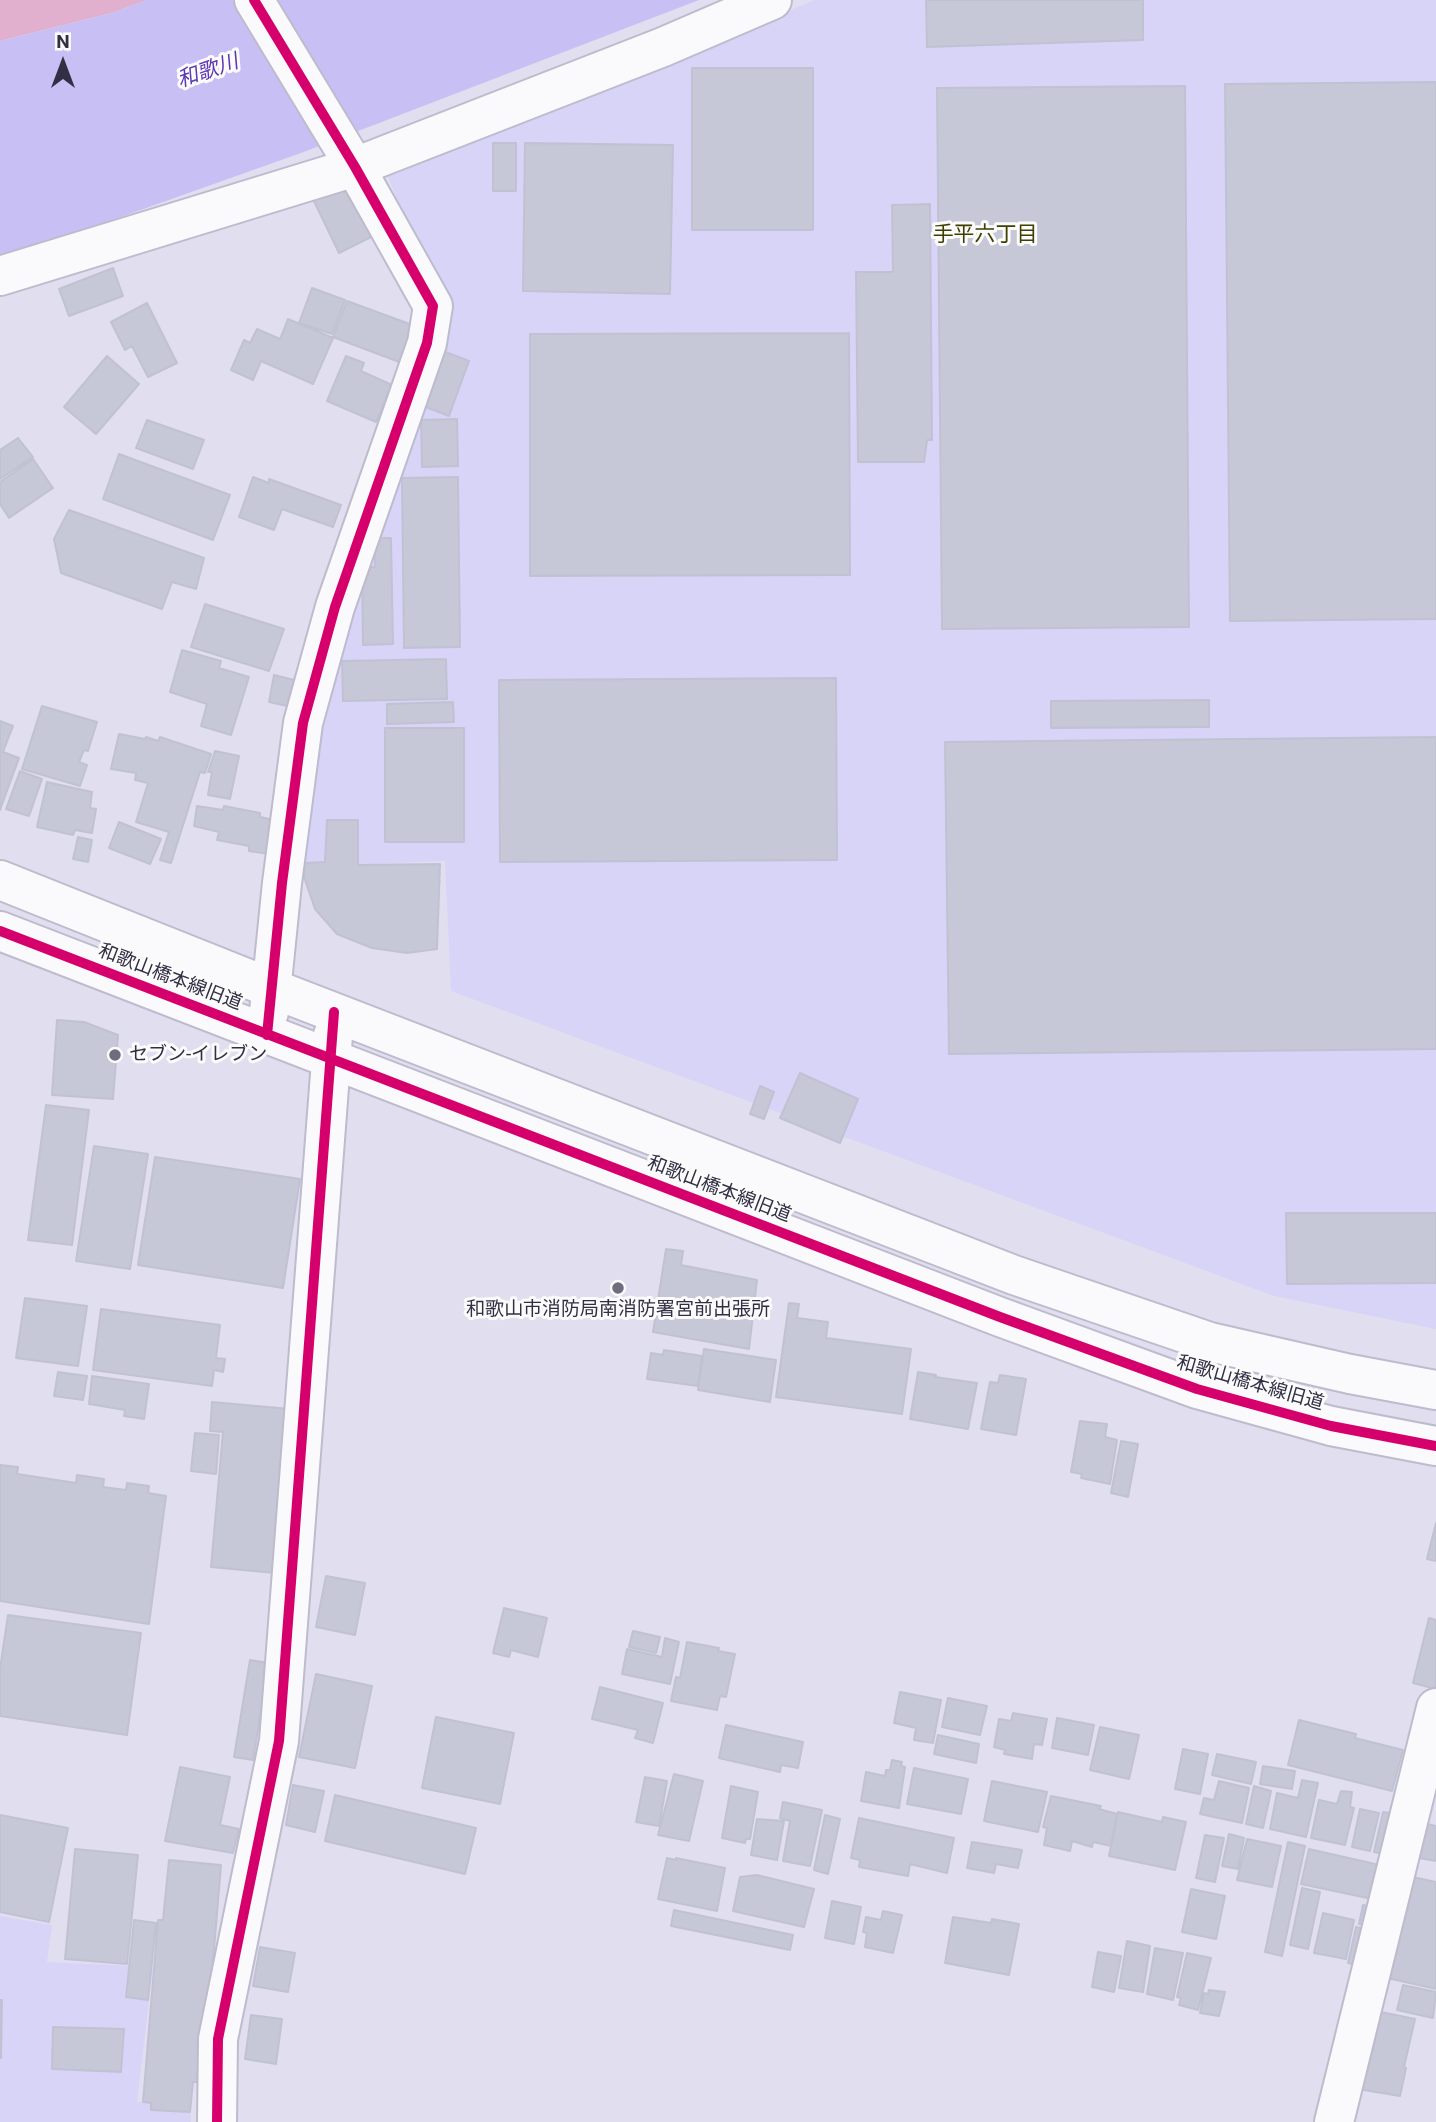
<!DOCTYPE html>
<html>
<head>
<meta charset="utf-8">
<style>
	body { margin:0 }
	#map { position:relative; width:1436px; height:2122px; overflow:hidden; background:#e0deef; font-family:Roboto,sans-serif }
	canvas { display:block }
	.north { position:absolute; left:28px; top:28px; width:70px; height:70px; -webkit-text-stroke:5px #fbfbfb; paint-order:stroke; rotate:0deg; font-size:19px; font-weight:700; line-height:28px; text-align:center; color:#322f45 }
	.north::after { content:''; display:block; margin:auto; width:24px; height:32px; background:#322f45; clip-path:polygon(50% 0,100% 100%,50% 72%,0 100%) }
</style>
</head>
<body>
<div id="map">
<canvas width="1436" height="2122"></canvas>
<div class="north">N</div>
</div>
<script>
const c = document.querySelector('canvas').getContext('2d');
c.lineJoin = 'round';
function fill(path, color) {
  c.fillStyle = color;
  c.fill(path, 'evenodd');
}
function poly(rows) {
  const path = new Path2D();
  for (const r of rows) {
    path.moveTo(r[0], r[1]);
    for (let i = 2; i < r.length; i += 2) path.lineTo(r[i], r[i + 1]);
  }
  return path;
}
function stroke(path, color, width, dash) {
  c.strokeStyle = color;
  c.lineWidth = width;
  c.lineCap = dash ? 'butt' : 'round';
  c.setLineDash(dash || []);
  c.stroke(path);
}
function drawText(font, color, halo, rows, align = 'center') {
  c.font = font + ' Roboto,"Noto Sans JP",sans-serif';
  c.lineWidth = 6;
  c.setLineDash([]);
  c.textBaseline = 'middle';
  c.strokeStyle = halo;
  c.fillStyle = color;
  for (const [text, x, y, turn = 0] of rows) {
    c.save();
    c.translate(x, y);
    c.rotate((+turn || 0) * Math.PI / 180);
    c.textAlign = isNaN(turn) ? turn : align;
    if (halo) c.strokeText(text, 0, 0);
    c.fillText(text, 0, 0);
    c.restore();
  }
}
fill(poly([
	[815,0,1436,0,1436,1329,1274,1296,451,991,445,861,302,867,308,764,355,598,451,326,385,170,480,138],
	[0,1916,52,1925,47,1962,153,1967,137,2102,190,2105,191,2122,0,2122]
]), '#d8d4f7');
fill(poly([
	[0,0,147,0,112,13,0,41]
]), '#e1b0ce');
fill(poly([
	[147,0,699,0,301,153,0,260,0,41,112,13]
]), '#c8c0f4');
const building = poly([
	[926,0,1143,0,1143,40,927,47,926,0],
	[692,68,813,68,813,230,692,230,692,68],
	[1436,82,1436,619,1230,621,1225,84,1436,82],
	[1185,86,1189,627,942,629,937,88,1185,86],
	[493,143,516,143,516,191,493,191,493,143],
	[525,143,673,145,670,294,523,291,525,143],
	[357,182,381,232,339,253,311,195,357,182],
	[930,204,932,440,927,440,924,462,858,462,856,272,893,272,892,205,930,204],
	[113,268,123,296,69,316,59,289,113,268],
	[312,288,345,300,332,334,299,323,312,288],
	[347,301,415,326,402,363,333,337,347,301],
	[147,303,177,363,148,377,132,346,125,350,111,322,147,303],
	[288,319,333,338,313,384,261,361,253,380,231,370,244,340,250,343,257,329,280,339,288,319],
	[849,333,850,575,530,576,530,334,849,333],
	[443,351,469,361,449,416,423,406,443,351],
	[107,356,139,384,96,434,64,407,107,356],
	[346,356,364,363,361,371,392,385,376,422,327,401,346,356],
	[457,419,458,466,422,467,421,420,457,419],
	[147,420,204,440,193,469,136,448,147,420],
	[18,438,33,457,0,479,0,450,18,438],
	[119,454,230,495,213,540,103,499,119,454],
	[33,459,53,488,9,518,0,504,0,482,33,459],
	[253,477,269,483,269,479,341,505,333,527,282,509,274,530,239,517,253,477],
	[458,477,460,647,404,648,402,478,458,477],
	[69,510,204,558,196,589,172,582,162,609,61,573,54,539,69,510],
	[374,538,391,538,393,644,363,645,362,567,375,567,374,538],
	[205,604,284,629,269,671,191,647,205,604],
	[182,650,221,661,219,668,249,677,231,735,201,726,207,704,170,692,182,650],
	[446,659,447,699,343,701,342,661,446,659],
	[274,675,298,681,292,707,269,702,274,675],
	[836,678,837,860,500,862,499,680,836,678],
	[1209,700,1209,727,1051,728,1051,701,1209,700],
	[453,702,454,722,387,724,387,704,453,702],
	[42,706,97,722,88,751,84,750,79,762,87,765,80,786,22,769,42,706],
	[0,721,13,726,3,752,19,758,0,810,0,721],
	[385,728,464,728,464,842,385,842,385,728],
	[119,734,145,739,146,737,158,741,160,737,211,754,205,773,200,772,171,863,160,860,169,832,136,822,148,783,135,780,136,773,111,769,119,734],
	[1436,737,1436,1049,949,1054,945,742,1436,737],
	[215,751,239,756,230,799,208,795,212,772,208,772,215,751],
	[20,771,42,779,29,816,6,809,20,771],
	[47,782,92,792,90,808,96,809,92,833,75,830,73,835,37,827,47,782],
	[197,806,223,810,224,806,260,813,260,817,274,820,269,854,249,851,249,846,217,840,219,832,194,826,197,806],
	[327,820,358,820,358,865,440,864,437,949,407,953,372,948,337,934,315,909,304,877,305,863,325,862,327,820],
	[119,822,161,839,150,864,109,848,119,822],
	[78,837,92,840,88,862,73,859,78,837],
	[57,1020,84,1022,118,1035,113,1099,52,1095,57,1020],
	[800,1073,858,1099,840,1143,780,1118,800,1073],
	[760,1086,774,1092,764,1119,750,1114,760,1086],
	[46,1105,89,1110,72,1245,28,1240,46,1105],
	[94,1146,148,1154,130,1269,76,1261,94,1146],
	[155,1157,300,1179,283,1288,138,1265,155,1157],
	[1286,1213,1436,1213,1436,1283,1287,1284,1286,1213],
	[666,1249,683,1251,681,1265,757,1280,749,1349,653,1332,666,1249],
	[25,1298,87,1306,78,1366,16,1358,25,1298],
	[789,1303,799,1304,797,1318,828,1322,826,1338,911,1349,902,1414,776,1397,789,1303],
	[101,1309,220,1325,216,1358,225,1359,223,1372,214,1370,212,1386,93,1370,101,1309],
	[704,1349,776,1360,770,1402,698,1390,704,1349],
	[664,1350,702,1356,698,1386,647,1379,651,1353,663,1355,664,1350],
	[58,1372,87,1376,83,1400,54,1396,58,1372],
	[918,1372,936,1375,935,1377,977,1383,968,1429,910,1419,918,1372],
	[1000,1375,1026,1379,1016,1435,981,1429,990,1382,998,1383,1000,1375],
	[92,1376,149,1384,144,1419,124,1416,125,1410,89,1404,92,1376],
	[212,1402,290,1409,275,1573,211,1567,223,1432,210,1431,212,1402],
	[1080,1421,1107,1424,1105,1437,1117,1440,1110,1484,1081,1478,1082,1474,1071,1472,1080,1421],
	[195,1433,219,1435,216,1474,191,1471,195,1433],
	[1121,1441,1138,1444,1128,1497,1111,1493,1121,1441],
	[0,1465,18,1467,17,1474,76,1483,77,1475,104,1479,103,1487,126,1490,127,1483,149,1486,148,1493,166,1496,149,1624,0,1601,0,1465],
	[1436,1523,1436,1561,1427,1559,1436,1523],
	[326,1576,365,1583,355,1635,316,1627,326,1576],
	[504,1608,547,1618,538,1657,511,1650,509,1657,493,1653,504,1608],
	[8,1615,141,1633,127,1735,0,1716,0,1669,8,1615],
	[1429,1618,1436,1620,1436,1689,1413,1683,1429,1618],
	[633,1631,660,1637,656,1653,629,1647,633,1631],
	[665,1638,679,1642,670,1684,622,1674,627,1649,662,1657,665,1638],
	[687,1642,719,1648,718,1651,735,1654,726,1697,720,1696,717,1710,671,1701,676,1677,680,1678,687,1642],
	[250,1660,269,1663,253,1760,234,1757,250,1660],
	[316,1674,372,1686,355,1768,299,1757,316,1674],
	[600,1687,663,1703,653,1743,635,1738,638,1730,592,1719,600,1687],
	[900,1692,941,1700,933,1743,914,1740,916,1728,894,1723,900,1692],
	[948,1698,987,1706,980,1735,942,1727,948,1698],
	[1013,1713,1047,1719,1042,1745,1034,1744,1032,1759,1004,1754,1005,1750,994,1747,999,1719,1011,1721,1013,1713],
	[436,1717,514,1733,500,1804,422,1788,436,1717],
	[1057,1718,1094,1725,1088,1755,1052,1748,1057,1718],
	[1299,1720,1356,1734,1355,1738,1403,1750,1392,1791,1288,1765,1299,1720],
	[726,1725,803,1742,798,1768,781,1765,780,1772,719,1758,726,1725],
	[1100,1727,1139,1735,1129,1779,1090,1770,1100,1727],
	[938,1735,979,1744,976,1763,934,1754,938,1735],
	[1183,1749,1208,1754,1200,1794,1175,1789,1183,1749],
	[1217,1754,1256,1762,1251,1784,1212,1775,1217,1754],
	[892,1760,902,1762,901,1766,905,1767,899,1808,861,1801,866,1772,885,1776,886,1770,890,1770,892,1760],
	[1263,1766,1295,1771,1292,1789,1260,1784,1263,1766],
	[180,1767,230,1777,220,1825,239,1829,233,1853,165,1841,180,1767],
	[914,1768,968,1779,961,1814,907,1804,914,1768],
	[674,1774,703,1781,689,1841,658,1835,674,1774],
	[645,1777,667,1781,659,1826,636,1822,645,1777],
	[1302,1780,1318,1783,1306,1837,1270,1829,1277,1793,1298,1798,1302,1780],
	[992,1781,1047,1792,1038,1832,984,1821,992,1781],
	[1219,1781,1249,1788,1242,1823,1200,1814,1204,1798,1214,1800,1219,1781],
	[293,1785,324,1791,315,1832,286,1825,293,1785],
	[731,1786,758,1792,750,1839,746,1839,745,1843,722,1838,731,1786],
	[1254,1786,1271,1791,1263,1828,1246,1824,1254,1786],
	[1341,1791,1352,1792,1350,1807,1354,1808,1345,1845,1311,1838,1319,1800,1337,1804,1341,1791],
	[335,1795,476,1828,465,1874,325,1841,335,1795],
	[1051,1796,1101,1806,1099,1809,1117,1814,1111,1846,1093,1842,1092,1847,1072,1841,1070,1851,1044,1845,1047,1828,1043,1827,1051,1796],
	[783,1802,822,1810,810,1866,783,1861,790,1821,780,1818,783,1802],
	[1360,1809,1379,1813,1370,1851,1352,1847,1360,1809],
	[1118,1812,1162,1822,1163,1817,1186,1822,1175,1870,1109,1856,1118,1812],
	[1383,1812,1398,1814,1389,1855,1374,1852,1383,1812],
	[0,1815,68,1828,49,1922,0,1912,0,1815],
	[825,1815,840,1819,828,1874,814,1870,825,1815],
	[859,1818,954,1838,947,1873,910,1864,908,1876,859,1867,860,1860,851,1858,859,1818],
	[757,1819,784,1821,777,1860,751,1855,757,1819],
	[1427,1824,1436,1826,1436,1861,1419,1858,1427,1824],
	[1229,1834,1244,1838,1238,1869,1222,1866,1229,1834],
	[1205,1835,1224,1838,1215,1882,1196,1878,1205,1835],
	[1247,1839,1281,1846,1272,1887,1237,1880,1247,1839],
	[972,1842,1022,1850,1018,1868,996,1864,994,1873,967,1868,972,1842],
	[1288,1842,1305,1846,1282,1956,1265,1952,1288,1842],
	[75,1849,138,1855,127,1964,65,1959,75,1849],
	[1309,1849,1384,1866,1377,1900,1301,1884,1309,1849],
	[667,1858,676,1860,676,1858,725,1868,717,1911,658,1899,667,1858],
	[169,1860,221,1865,203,2082,193,2082,190,2112,151,2110,151,2103,143,2102,158,1920,163,1920,169,1860],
	[757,1875,814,1889,804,1927,733,1911,740,1877,757,1875],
	[1408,1876,1436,1882,1436,1989,1383,1977,1408,1876],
	[1302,1888,1320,1892,1308,1949,1290,1945,1302,1888],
	[1191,1889,1225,1896,1216,1939,1182,1932,1191,1889],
	[832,1901,861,1907,854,1944,825,1938,832,1901],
	[1363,1905,1383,1909,1379,1927,1359,1924,1363,1905],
	[674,1910,793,1935,790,1950,671,1926,674,1910],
	[883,1911,902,1915,893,1953,865,1947,867,1933,863,1932,866,1917,881,1920,883,1911],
	[1323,1913,1354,1920,1346,1959,1314,1953,1323,1913],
	[953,1917,991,1923,992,1919,1019,1924,1009,1975,945,1963,953,1917],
	[134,1920,156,1923,148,2000,126,1997,134,1920],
	[1356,1927,1378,1932,1370,1968,1348,1963,1356,1927],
	[1127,1941,1150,1946,1143,1992,1119,1988,1127,1941],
	[260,1947,295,1953,288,1992,253,1986,260,1947],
	[1155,1948,1183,1953,1173,2000,1147,1994,1155,1948],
	[1098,1952,1121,1956,1114,1992,1092,1987,1098,1952],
	[1187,1953,1211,1958,1198,2010,1179,2005,1181,1998,1177,1997,1187,1953],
	[1403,1985,1436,1992,1433,2018,1397,2010,1403,1985],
	[1209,1990,1225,1992,1219,2016,1200,2013,1204,1993,1208,1994,1209,1990],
	[0,2000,2,2000,1,2058,0,2058,0,2000],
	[1376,2011,1415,2019,1404,2067,1406,2068,1400,2096,1358,2089,1376,2011],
	[251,2015,282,2019,276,2064,245,2059,251,2015],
	[53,2027,124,2029,121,2072,52,2069,53,2027]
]);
fill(building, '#c6c7d7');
stroke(building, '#c0c2d4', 2);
const minor = poly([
	[254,0,355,167,433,306,427,343,335,607,303,723,282,883,269,1012],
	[0,276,355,167,663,47,772,0],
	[0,880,271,988,1014,1275,1210,1342,1350,1374,1436,1390],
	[0,931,1000,1317,1197,1389,1331,1426,1436,1446],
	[217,2122,218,2039,279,1741,333,1035],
	[1334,2122,1436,1708]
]);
stroke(minor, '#bdbbcd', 42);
stroke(minor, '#fafafd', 38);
stroke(poly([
	[254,0,355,167,433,306,427,343,335,607,303,723,282,883,267,1035],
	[0,931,1000,1317,1197,1389,1331,1426,1436,1446],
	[217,2122,218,2039,279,1741,334,1012]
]), '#d6006c', 10);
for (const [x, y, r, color] of [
	[115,1055,7,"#6f6c80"],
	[618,1288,7,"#6f6c80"]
]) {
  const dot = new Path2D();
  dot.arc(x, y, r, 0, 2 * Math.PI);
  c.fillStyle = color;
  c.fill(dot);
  stroke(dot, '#fbfbfb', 2.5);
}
drawText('19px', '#322f45', '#fbfbfb', [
	["和歌山橋本線旧道",170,978,21],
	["和歌山橋本線旧道",719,1190,21],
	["和歌山橋本線旧道",1250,1384,16]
]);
drawText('19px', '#322f45', '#fbfbfb', [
	["セブン-イレブン",129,1055],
	["和歌山市消防局南消防署宮前出張所",618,1310,"center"]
], 'left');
drawText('italic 21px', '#5d38b4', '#fbfbfb', [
	["和歌川",208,72,-19]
]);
drawText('21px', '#3e3f00', '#fbfbfb', [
	["手平六丁目",985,236]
]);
</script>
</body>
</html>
